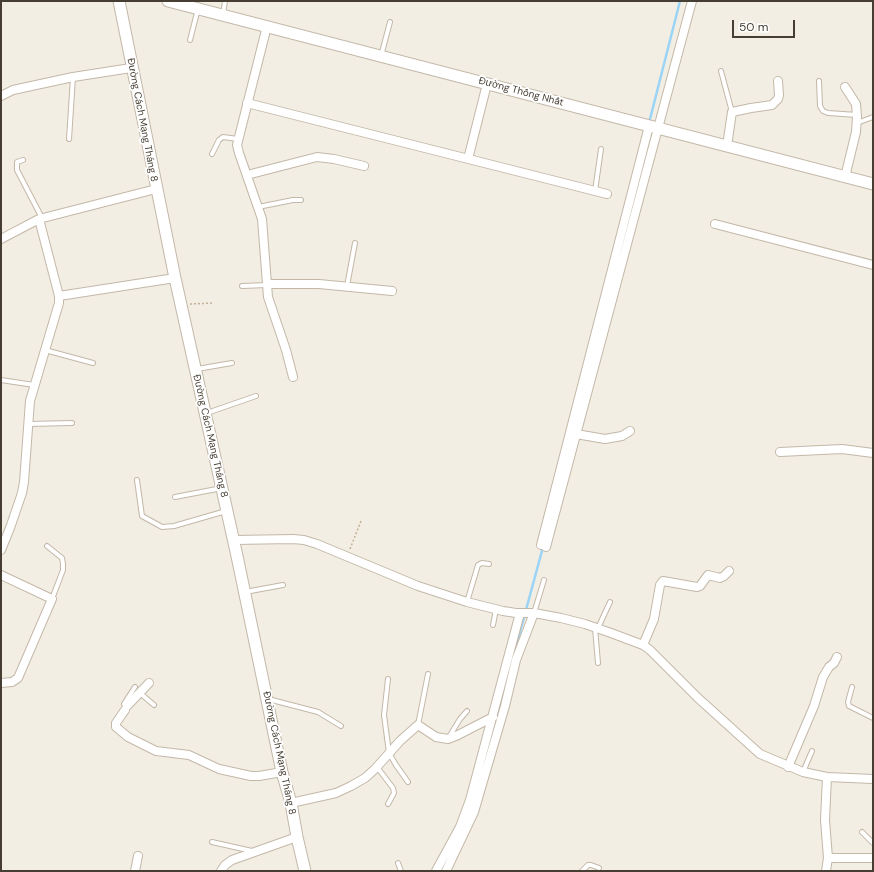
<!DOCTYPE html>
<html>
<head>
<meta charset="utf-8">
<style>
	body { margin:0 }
	#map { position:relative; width:874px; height:872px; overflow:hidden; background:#f3eee3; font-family:"DM Sans",sans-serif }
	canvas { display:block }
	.frame { position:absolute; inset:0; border:2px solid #463e33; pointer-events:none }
	.scale { position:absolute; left:732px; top:20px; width:63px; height:18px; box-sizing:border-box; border:2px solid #463e33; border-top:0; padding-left:5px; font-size:12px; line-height:14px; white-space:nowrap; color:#463e33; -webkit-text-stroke:3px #fff; paint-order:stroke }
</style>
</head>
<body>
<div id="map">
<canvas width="874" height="872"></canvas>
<div class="frame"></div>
<div class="scale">50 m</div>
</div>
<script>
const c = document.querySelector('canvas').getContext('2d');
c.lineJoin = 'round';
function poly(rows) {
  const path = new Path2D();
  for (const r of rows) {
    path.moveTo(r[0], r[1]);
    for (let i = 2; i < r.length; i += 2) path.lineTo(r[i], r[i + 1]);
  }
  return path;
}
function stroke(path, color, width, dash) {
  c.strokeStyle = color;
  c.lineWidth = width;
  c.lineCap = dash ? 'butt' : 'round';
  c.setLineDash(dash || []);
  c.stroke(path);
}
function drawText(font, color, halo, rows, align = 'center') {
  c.font = font + ' "DM Sans",sans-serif';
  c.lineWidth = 3.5;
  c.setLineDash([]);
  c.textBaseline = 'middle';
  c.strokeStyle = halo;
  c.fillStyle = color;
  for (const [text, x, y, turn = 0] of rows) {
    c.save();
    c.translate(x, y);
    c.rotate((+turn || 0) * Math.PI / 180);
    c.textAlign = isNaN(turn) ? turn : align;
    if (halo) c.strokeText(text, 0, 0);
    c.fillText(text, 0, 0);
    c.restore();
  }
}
stroke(poly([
	[649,123,680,1],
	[513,658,543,547],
	[496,719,510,668]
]), '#9ad4f6', 2.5);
const service = poly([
	[223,14,225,1],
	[190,40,198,9],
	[381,56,390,22],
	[721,71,732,112],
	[819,81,820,106,823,111,828,113,857,115],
	[857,123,873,117],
	[69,139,73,77],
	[212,154,219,140,223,137,238,139],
	[23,160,17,162,17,170,42,218],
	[595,191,601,149],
	[258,207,293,200,301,200],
	[242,286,267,285],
	[347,286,355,243],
	[45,350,93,363],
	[197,369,232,363],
	[1,380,34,385],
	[207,413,256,396],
	[28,424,72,423],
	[137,480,142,516,162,527,174,526,226,511],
	[175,497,222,488],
	[47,546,62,558,63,564,63,570,52,599],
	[245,592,283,585],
	[467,602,478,565,482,563,489,564],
	[534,613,544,580],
	[493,625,496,609],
	[595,628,598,663],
	[598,628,610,602],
	[388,679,384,715,389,753,396,765,408,782],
	[852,687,848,702,849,706,873,718],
	[140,693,154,705],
	[268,699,318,712,341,726],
	[124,704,135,687],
	[418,725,428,674],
	[449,737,460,719,467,711],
	[377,767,393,788,394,793,388,804],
	[803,772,812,751],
	[862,832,873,843],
	[212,842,252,851],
	[398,863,401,871],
	[582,871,588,865,591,865,599,868]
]);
const minor = poly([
	[267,26,237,145,239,153,262,219,268,297,286,350,293,377],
	[845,87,856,104,857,117,856,132,845,177],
	[1,96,13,90,73,77,131,68],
	[247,103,607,194],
	[727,146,732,112,751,108,772,105,778,99,779,95,778,81],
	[468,159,487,84],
	[247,175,317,157,334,159,364,166],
	[715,224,873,265],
	[1,239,39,219,156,189],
	[267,284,319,284,392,291],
	[59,296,175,278],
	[576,434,605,439,622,436,630,431],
	[780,452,842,449,873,453],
	[234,540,293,539,304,540,317,544,418,586,467,602,503,611,516,613,534,613,561,618,585,624,611,633,643,645,650,650,698,698,760,754,803,772,827,777,873,779],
	[541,545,649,126],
	[546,547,692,1],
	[1,550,10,528,22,493,24,482,30,401,59,303,59,296,39,219],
	[1,575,52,599,18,678,12,682,1,683],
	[643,645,654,619,660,585,663,581,697,587,700,586,708,575,720,578,724,576,729,571],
	[127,706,149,683],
	[125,710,116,723,116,727,128,737,156,751,189,755,219,769,251,776,259,776,282,772],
	[788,767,814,706,823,677,829,667,834,663,837,657],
	[291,803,336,793,351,786,365,778,375,769,400,741,418,725,436,737,448,739,458,735,493,717],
	[828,858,873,858],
	[135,871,138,856],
	[221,871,225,865,232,860,297,837],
	[436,871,460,827,470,800,520,613],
	[446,871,474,812,505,706,516,660,534,613],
	[826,871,828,858,825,820,827,777]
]);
const tertiary = poly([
	[119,1,175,278,237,556,282,772,291,803,297,837,305,871],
	[168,1,873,184]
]);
stroke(service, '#c3b8a8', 6);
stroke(minor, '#c3b8a8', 10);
stroke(tertiary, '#c3b8a8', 13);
stroke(poly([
	[190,304,214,303],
	[350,549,361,521]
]), '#c3b195', 1.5, [2, 2]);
stroke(service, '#fff', 4);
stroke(minor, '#fff', 8);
stroke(tertiary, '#fff', 11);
drawText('10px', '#463e33', '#fff', [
	["Đường Thống Nhất",521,92,15],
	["Đường Cách Mạng Tháng 8",142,120,79],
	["Đường Cách Mạng Tháng 8",210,436,77],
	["Đường Cách Mạng Tháng 8",279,753,78]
]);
</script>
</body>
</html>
